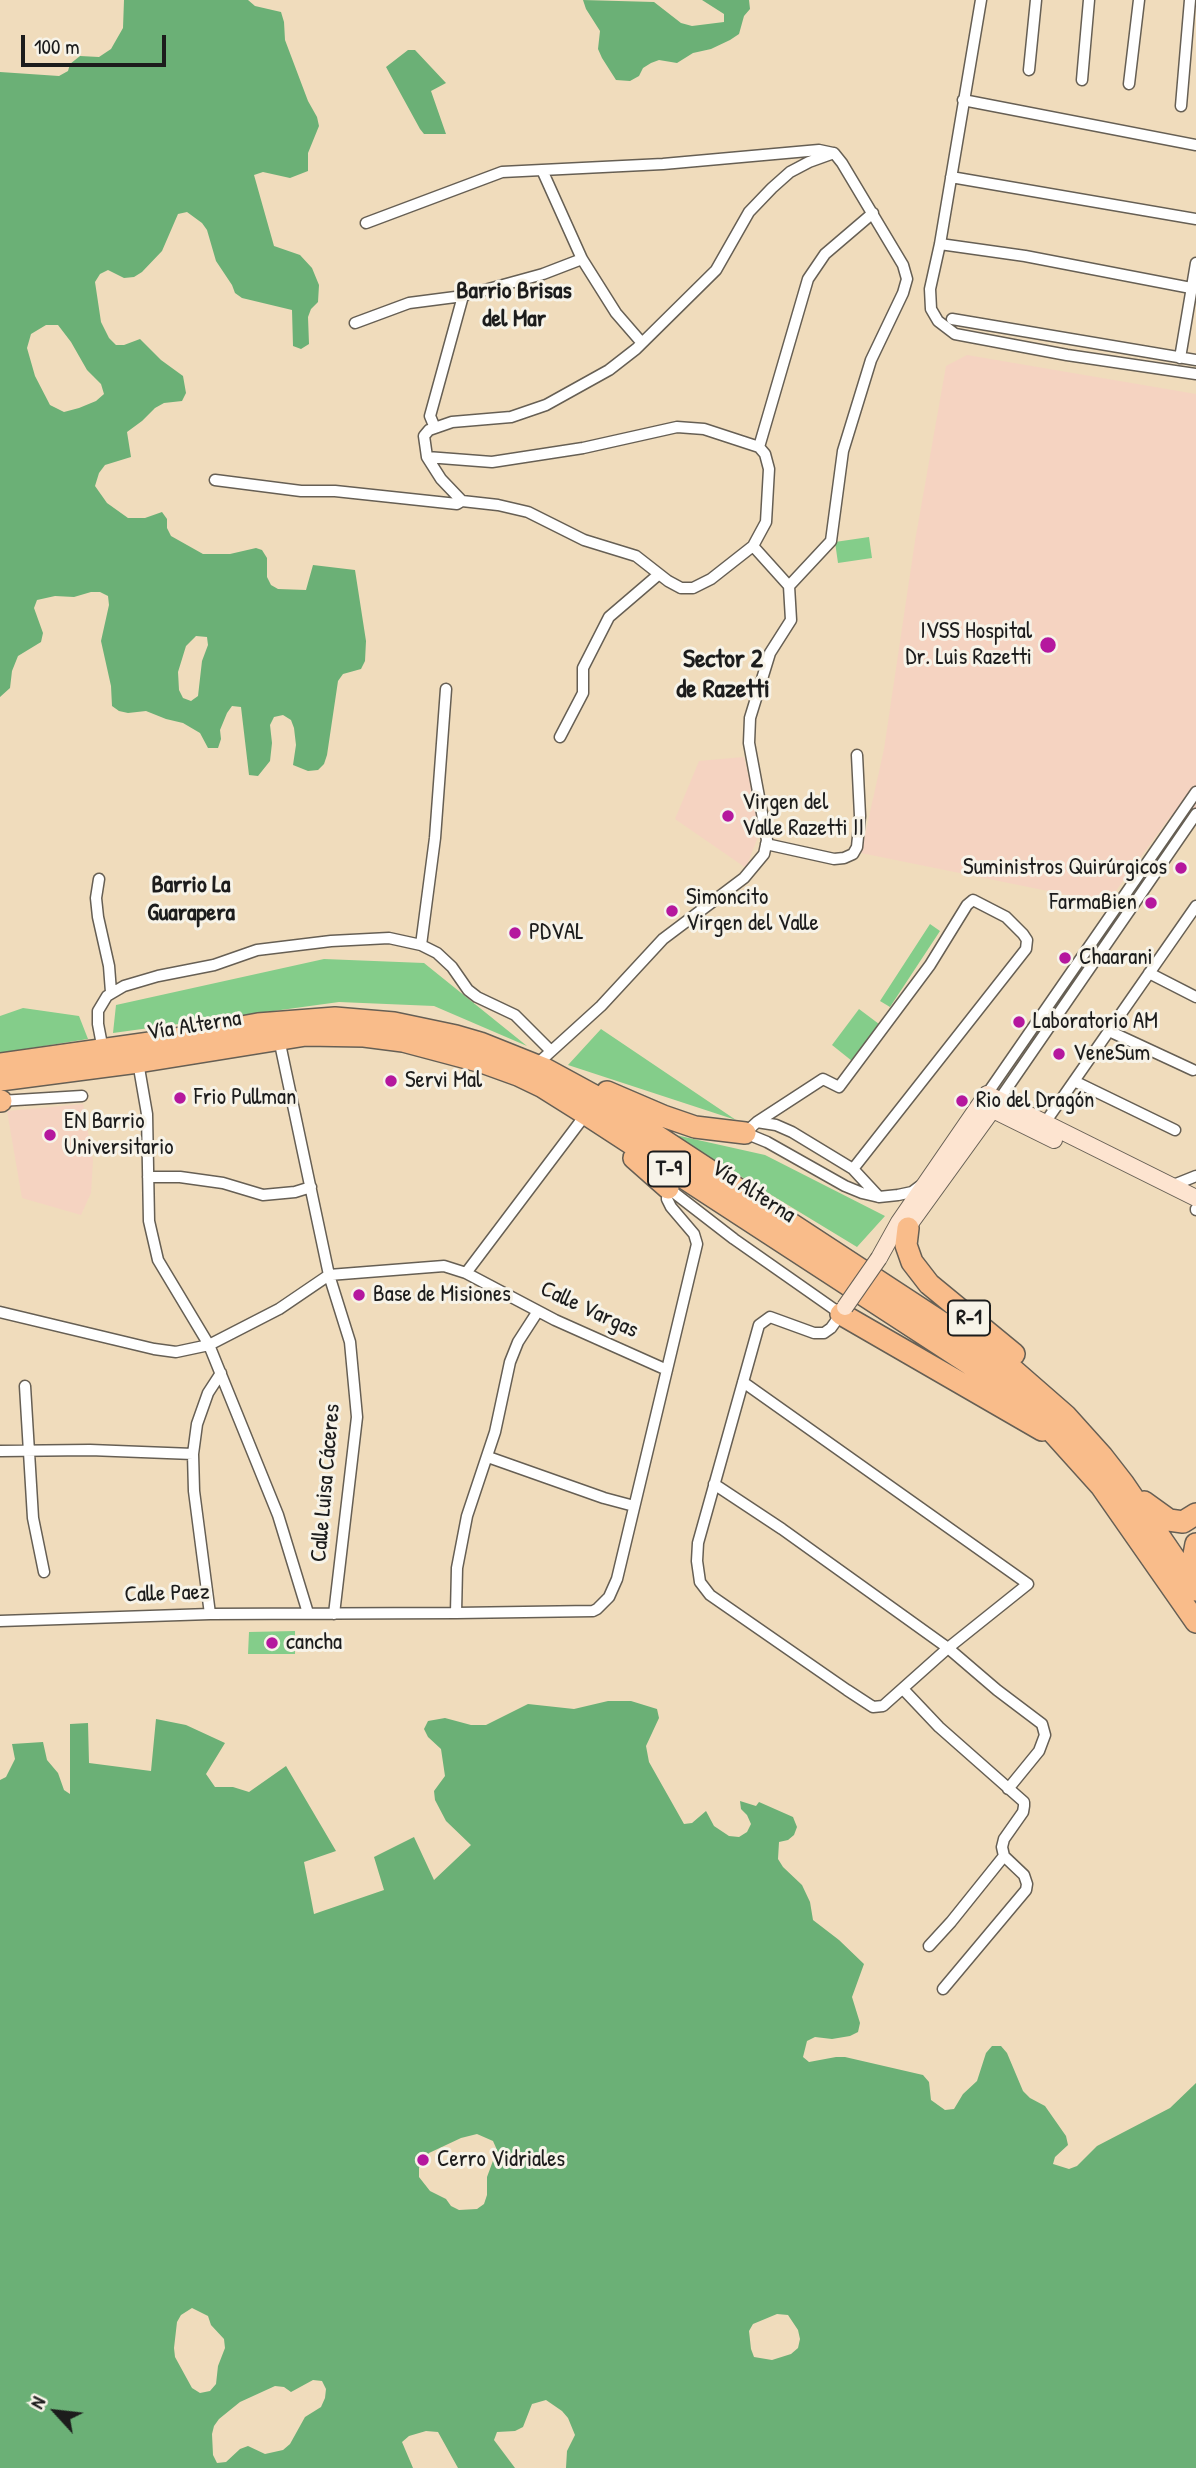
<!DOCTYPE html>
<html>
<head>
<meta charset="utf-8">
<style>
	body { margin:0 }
	#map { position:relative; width:1196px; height:2468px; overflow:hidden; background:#f0dcbc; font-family:"Patrick Hand",sans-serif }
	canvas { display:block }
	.north { position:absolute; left:21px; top:2377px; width:70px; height:70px; -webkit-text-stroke:5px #f7f3e8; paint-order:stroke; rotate:297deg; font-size:19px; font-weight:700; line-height:28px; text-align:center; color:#1c1c1c }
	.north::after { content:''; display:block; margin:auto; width:24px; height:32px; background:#1c1c1c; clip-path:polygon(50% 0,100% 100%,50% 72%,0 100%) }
	.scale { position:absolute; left:21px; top:35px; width:145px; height:32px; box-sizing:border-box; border:4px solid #1c1c1c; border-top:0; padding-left:9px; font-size:21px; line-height:24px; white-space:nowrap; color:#1c1c1c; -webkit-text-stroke:5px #f7f3e8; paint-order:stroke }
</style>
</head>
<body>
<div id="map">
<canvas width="1196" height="2468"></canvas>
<div class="north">N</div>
<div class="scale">100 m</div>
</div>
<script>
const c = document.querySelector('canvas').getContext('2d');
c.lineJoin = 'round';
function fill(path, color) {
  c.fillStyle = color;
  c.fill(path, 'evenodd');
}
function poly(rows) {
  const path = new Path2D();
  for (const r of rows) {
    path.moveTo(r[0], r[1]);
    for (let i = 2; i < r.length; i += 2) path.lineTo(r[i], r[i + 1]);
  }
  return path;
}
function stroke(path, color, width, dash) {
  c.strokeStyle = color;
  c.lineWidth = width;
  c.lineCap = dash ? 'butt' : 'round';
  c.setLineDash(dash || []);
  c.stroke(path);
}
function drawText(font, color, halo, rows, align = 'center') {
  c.font = font + ' "Patrick Hand",sans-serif';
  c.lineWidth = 6;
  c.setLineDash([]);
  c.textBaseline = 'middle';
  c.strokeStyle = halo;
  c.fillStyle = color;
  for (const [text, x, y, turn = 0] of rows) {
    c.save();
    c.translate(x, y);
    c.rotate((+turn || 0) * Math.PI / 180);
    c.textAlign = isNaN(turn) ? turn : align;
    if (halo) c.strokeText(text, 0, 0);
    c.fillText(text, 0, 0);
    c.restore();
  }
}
fill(poly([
	[967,355,1196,394,1196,822,1170,817,1107,903,861,853,884,749,915,541,946,366],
	[744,757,761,829,746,868,675,819,699,761],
	[83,1104,93,1160,91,1193,81,1215,22,1198,7,1111]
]), '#f5d3c1');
fill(poly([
	[869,537,872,558,838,563,835,542],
	[930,924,940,931,890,1007,880,1001],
	[324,959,424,963,527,1046,434,1006,339,1002,113,1033,116,1005],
	[23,1008,79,1016,88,1039,0,1053,0,1016],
	[859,1009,879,1024,852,1061,832,1045],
	[601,1029,736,1120,568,1065],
	[671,1134,765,1155,885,1216,857,1247],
	[295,1631,295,1654,248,1654,249,1632]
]), '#84cd8a');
fill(poly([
	[124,0,248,0,255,6,281,12,284,22,285,40,308,101,317,117,319,126,308,153,308,171,290,178,263,172,254,175,274,246,300,255,312,268,319,285,318,302,311,309,308,317,309,344,301,349,293,346,292,310,242,298,235,293,232,285,216,261,207,230,202,223,187,212,178,214,162,251,142,272,134,277,124,278,108,270,100,274,95,282,101,322,109,338,116,345,124,345,140,339,161,360,183,376,186,393,182,401,164,403,155,408,142,421,127,432,131,457,105,465,99,473,95,486,107,503,128,518,145,518,162,512,167,519,167,528,171,536,203,554,230,554,256,548,262,550,267,558,267,577,271,585,278,589,306,590,313,565,355,570,366,641,365,661,361,669,343,674,338,681,327,755,324,764,318,770,308,771,293,765,296,745,294,728,291,720,283,715,274,717,270,725,272,743,270,761,258,776,249,775,241,707,232,706,227,713,220,730,221,739,218,748,208,748,200,733,183,723,166,719,146,711,128,713,119,711,112,706,111,686,101,641,109,605,108,596,100,592,91,592,74,597,55,596,37,600,34,608,43,633,41,642,18,656,12,671,10,688,0,697,0,72,59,76,68,71,70,64,80,56,99,57,111,49,123,28],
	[46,325,58,325,71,342,87,370,101,384,104,394,96,401,79,408,64,412,50,405,35,376,27,348,31,334],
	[196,636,207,637,208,645,202,661,198,696,191,701,183,698,179,690,178,672,186,646],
	[583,0,654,2,681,23,692,26,724,22,724,14,702,0,749,0,750,9,744,16,739,34,730,40,711,49,693,53,677,63,659,60,651,63,643,68,639,76,630,81,616,80,602,58,598,49,600,31,586,9],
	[408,50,415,50,446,83,431,91,446,134,424,134,420,129,386,67],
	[608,1701,631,1701,657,1709,659,1718,646,1746,649,1762,684,1824,692,1823,706,1811,714,1826,729,1836,739,1837,747,1832,751,1824,747,1815,741,1809,740,1801,756,1806,759,1802,793,1817,797,1827,794,1835,788,1840,779,1842,778,1859,783,1867,802,1885,810,1902,813,1920,839,1940,864,1964,852,1997,860,2023,858,2032,850,2036,832,2039,815,2037,807,2041,803,2057,809,2062,836,2057,845,2057,923,2075,929,2082,931,2100,945,2110,954,2109,963,2094,977,2081,986,2053,992,2046,1001,2046,1007,2053,1023,2091,1030,2098,1045,2106,1066,2136,1068,2145,1055,2157,1053,2164,1069,2169,1077,2166,1097,2146,1170,2108,1196,2083,1196,2468,566,2468,567,2451,575,2435,568,2418,562,2411,546,2400,532,2404,523,2427,515,2431,497,2432,494,2440,515,2468,458,2468,438,2432,426,2431,409,2436,402,2442,413,2468,0,2468,0,1780,6,1777,15,1759,12,1744,43,1742,47,1760,58,1773,64,1790,70,1794,70,1724,88,1723,89,1763,151,1771,156,1719,186,1725,225,1743,206,1774,215,1787,233,1787,249,1792,286,1766,336,1851,304,1862,314,1914,384,1890,374,1857,414,1837,434,1880,471,1845,446,1821,435,1800,434,1791,445,1776,441,1749,428,1737,424,1729,428,1721,445,1718,471,1725,486,1725,528,1704,574,1709],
	[477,2134,493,2141,497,2150,487,2177,487,2195,484,2204,477,2209,459,2210,451,2206,446,2199,430,2191,419,2177,419,2168,429,2153,461,2138],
	[192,2308,208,2316,211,2325,224,2339,225,2348,218,2366,216,2384,210,2391,200,2393,192,2388,175,2357,174,2348,177,2322,181,2315],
	[777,2314,788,2315,798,2330,800,2339,798,2348,791,2354,772,2360,754,2357,751,2349,749,2331,753,2324],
	[313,2380,322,2381,326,2389,325,2398,321,2407,305,2417,290,2444,283,2450,265,2454,248,2446,240,2449,226,2462,217,2463,213,2455,212,2434,214,2426,219,2419,240,2402,275,2386,284,2387,291,2392]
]), '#6bb076');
const street = poly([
	[981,0,940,244,930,289,931,309,938,321,955,334,1067,355,1196,374],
	[1029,70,1036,0],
	[1082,80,1089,0],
	[1129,84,1139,0],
	[963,100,1196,145],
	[1181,106,1190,0],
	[951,177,1196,219],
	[366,223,502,172,542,170],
	[940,244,1025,256,1191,288],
	[952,319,1196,360],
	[355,323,409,303,463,296,543,274,582,259],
	[642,343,616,313,582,259,542,170,663,164,819,150,833,153],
	[1180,358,1196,263],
	[435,428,430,416,463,296],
	[427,457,492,462,583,448,677,427,704,429,759,447],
	[215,480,301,491,335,491,457,504,462,501],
	[789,586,753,546,766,522,769,469,765,454,759,447,808,279,825,254,873,213],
	[560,737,583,693,583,668,609,617,658,575],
	[766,844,834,859,844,858,853,854,857,847,860,816,857,755],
	[99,879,96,898,98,917,109,966,111,992],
	[421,945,435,838,446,689],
	[1149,973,1196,997],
	[1109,1031,1193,1070],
	[279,1039,329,1275,350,1342,357,1417,334,1614],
	[103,1050,98,1024,98,1011,107,996,124,986,158,976,214,965,257,950,331,941,389,938,421,945,437,953,452,967,468,990,477,997,515,1015,551,1051],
	[536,1065,601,1006,663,939,744,878,764,854,767,840,749,743,750,718,770,653,791,620,789,586,831,541,843,451,871,360,903,293,907,279,903,265,842,163,834,153,809,162,790,172,772,188,749,212,716,270,636,349,609,370,546,405,511,417,452,422,429,430,424,436,427,457,441,479,462,501,498,505,528,512,584,540,636,556,668,581,681,588,693,588,711,579,753,546],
	[1074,1081,1175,1130],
	[987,1094,1196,792],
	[999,1100,1196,814],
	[0,1101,82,1096],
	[757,1122,776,1125,792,1132,853,1169,879,1197],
	[1042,1127,1196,906],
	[853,1169,1026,949,1027,940,1023,934,1006,917,973,900,967,905,930,965,839,1087,823,1079,757,1122,745,1133,767,1142,845,1186,862,1193,879,1197,898,1195,912,1192,920,1186],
	[148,1177,180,1177,223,1183,263,1195,295,1192,311,1187],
	[1171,1186,1196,1176],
	[668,1188,734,1239,841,1314,831,1328,824,1333,814,1333,770,1317,759,1325,698,1543,697,1561,700,1582,710,1595,847,1690,873,1707,883,1706,948,1648,1028,1584,743,1382],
	[1196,1210,1196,1209],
	[466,1273,586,1114],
	[329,1275,444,1266,466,1273,555,1320,667,1370],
	[0,1312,154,1349,176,1352,209,1345,158,1260,149,1221,147,1114,138,1062],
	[25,1386,33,1518,44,1572],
	[0,1451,90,1450,193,1454],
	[488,1457,604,1498,634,1506],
	[714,1484,782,1529,948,1648,997,1690,1042,1724,1045,1735,1039,1751,1008,1789],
	[308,1613,278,1515,209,1345,279,1309,329,1275],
	[456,1613,457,1568,467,1516,495,1432,510,1362,518,1342,538,1311],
	[210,1614,194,1491,193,1454,197,1424,208,1393,221,1373],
	[0,1621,210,1614,456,1613,593,1611,597,1609,609,1597,617,1579,697,1244,694,1234,671,1207,667,1199,668,1188],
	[903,1689,939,1727,1024,1802,1024,1806,1023,1812,1004,1839,1002,1847,1004,1856,1024,1875,1027,1884,1026,1890,943,1989],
	[929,1946,951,1922,1004,1856]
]);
const secondary = poly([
	[981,1104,1054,1140],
	[904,1232,998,1102],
	[879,1258,899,1222,987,1094,1196,1198]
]);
const highway = poly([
	[0,1064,164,1041,258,1024,335,1018,394,1023,456,1036,480,1043,545,1069,602,1100,1011,1368,1066,1416,1102,1456,1123,1483,1196,1590],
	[0,1080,138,1062,306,1035,364,1036,403,1041,482,1062,518,1075,543,1087,586,1114,1008,1389,1038,1416,1101,1486,1196,1622],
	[607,1092,663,1116,695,1127,745,1133],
	[0,1101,1,1101],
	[634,1158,668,1188],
	[908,1228,906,1245,912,1262,929,1284,1014,1354],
	[841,1314,1042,1430],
	[1144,1502,1169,1520,1183,1522,1196,1514],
	[1196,1544,1193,1560,1196,1582]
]);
stroke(street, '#665f54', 13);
stroke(secondary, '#665f54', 18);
stroke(highway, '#665f54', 24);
stroke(street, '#fff', 10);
stroke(secondary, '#fde4d0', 16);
stroke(highway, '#f9bc8a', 21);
const secondaryBridge = poly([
	[845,1307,879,1258]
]);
stroke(secondaryBridge, '#665f54', 18, []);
stroke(secondaryBridge, '#fde4d0', 16);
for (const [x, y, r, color] of [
	[1048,645,9,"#b5179e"],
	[728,816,7,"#b5179e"],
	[1181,868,7,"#b5179e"],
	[1151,903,7,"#b5179e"],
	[672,911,7,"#b5179e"],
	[515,933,7,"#b5179e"],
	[1065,958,7,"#b5179e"],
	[1019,1022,7,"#b5179e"],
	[1059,1054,7,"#b5179e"],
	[391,1081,7,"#b5179e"],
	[180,1098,7,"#b5179e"],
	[962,1101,7,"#b5179e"],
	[50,1135,7,"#b5179e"],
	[359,1295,7,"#b5179e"],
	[272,1643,7,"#b5179e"],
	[423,2160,7,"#b5179e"]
]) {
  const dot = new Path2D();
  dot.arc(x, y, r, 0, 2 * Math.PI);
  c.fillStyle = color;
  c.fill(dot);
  stroke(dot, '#f7f3e8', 2.5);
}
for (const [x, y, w] of [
	[669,1169,42],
	[969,1318,42]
]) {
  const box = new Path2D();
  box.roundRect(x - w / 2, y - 17.5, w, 35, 5);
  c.fillStyle = '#f7f3e8';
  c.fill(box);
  stroke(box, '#1c1c1c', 2);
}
drawText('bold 21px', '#1c1c1c', null, [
	["T-9",669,1169],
	["R-1",969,1318]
]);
drawText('23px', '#1c1c1c', '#f7f3e8', [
	["IVSS Hospital",1032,632,"right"],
	["Dr. Luis Razetti",1032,658,"right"],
	["Virgen del",742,803],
	["Valle Razetti II",742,829],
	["Suministros Quirúrgicos",1167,868,"right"],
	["Simoncito",686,898],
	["Virgen del Valle",686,924],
	["FarmaBien",1137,903,"right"],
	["PDVAL",529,933],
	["Chaarani",1079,958],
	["Laboratorio AM",1033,1022],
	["VeneSum",1073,1054],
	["Servi Mal",405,1081],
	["Frio Pullman",194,1098],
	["Rio del Dragón",976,1101],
	["EN Barrio",64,1122],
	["Universitario",64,1148],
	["Base de Misiones",373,1295],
	["cancha",286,1643],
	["Cerro Vidriales",437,2160]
], 'left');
drawText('23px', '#1c1c1c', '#f7f3e8', [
	["Vía Alterna",194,1026,-9],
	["Vía Alterna",753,1192,33],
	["Calle Vargas",589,1310,25],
	["Calle Luisa Cáceres",326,1483,-85],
	["Calle Paez",167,1594,-2]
]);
drawText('bold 24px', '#1c1c1c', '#f7f3e8', [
	["Barrio Brisas",514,292],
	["del Mar",514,320],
	["Barrio La",191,886],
	["Guarapera",191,914]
]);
drawText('bold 26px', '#1c1c1c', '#f7f3e8', [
	["Sector 2",723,660],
	["de Razetti",723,690]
]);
</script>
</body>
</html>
